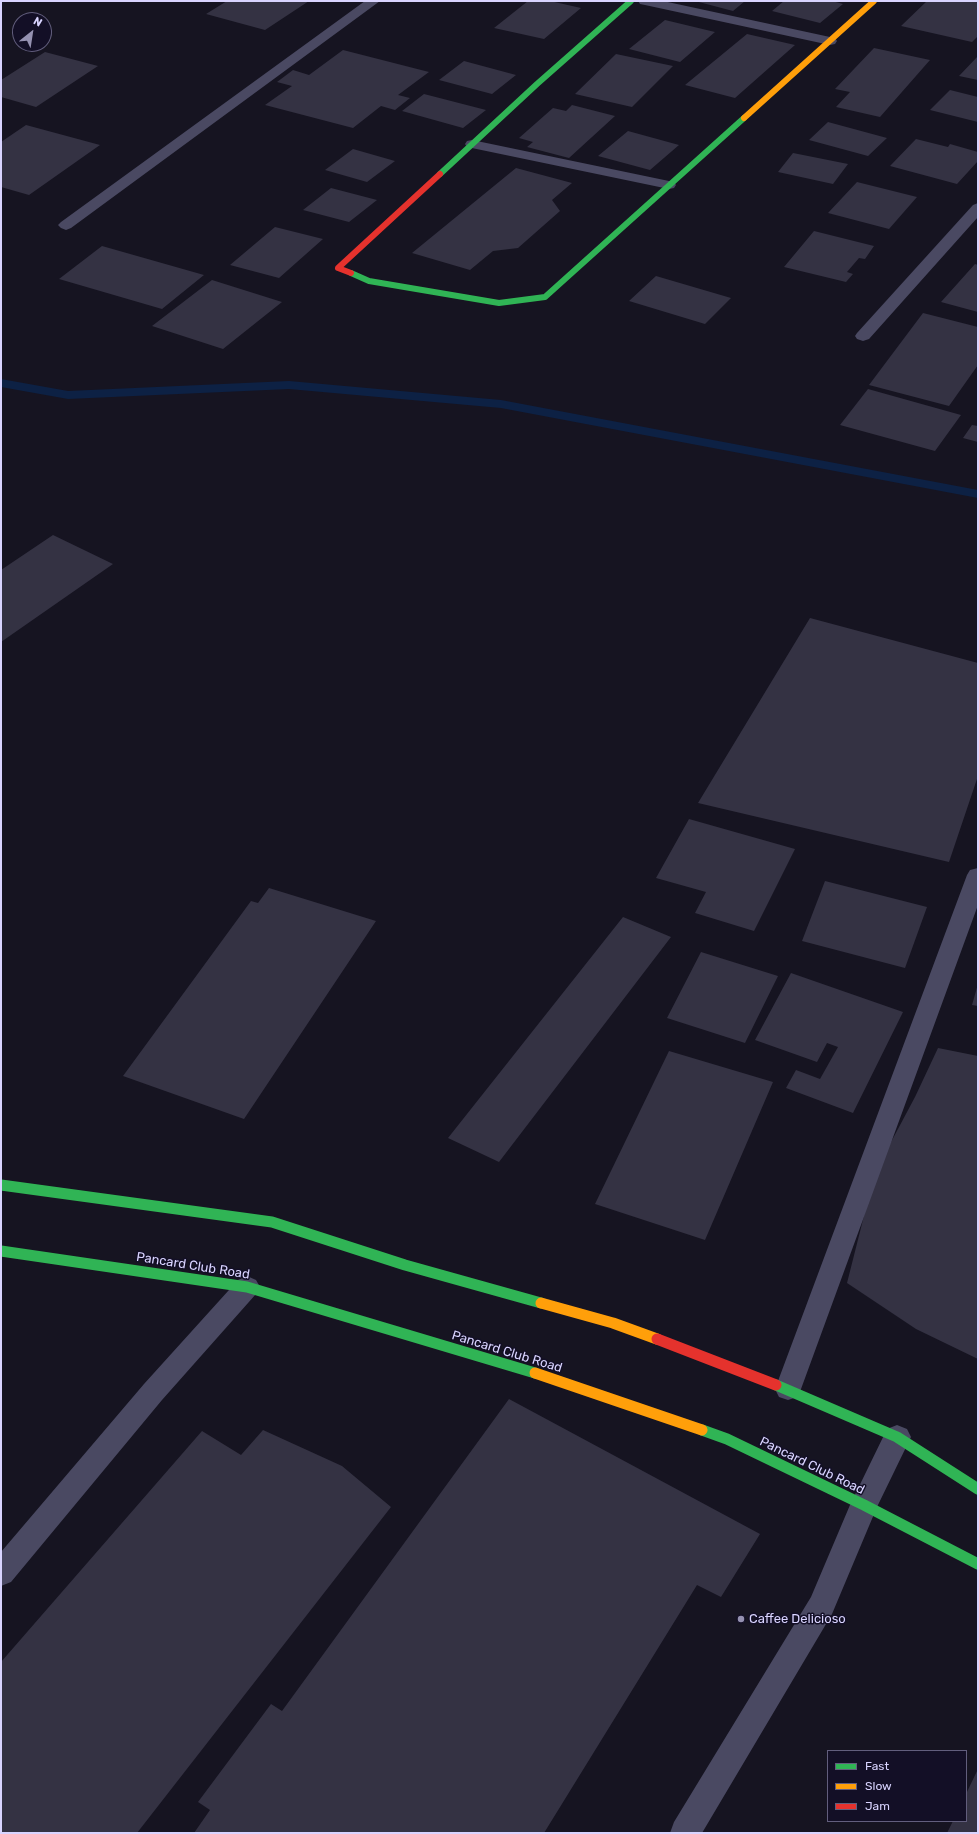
<!DOCTYPE html>
<html>
<head>
<meta charset="utf-8">
<style>
	body { margin:0 }
	#map { position:relative; width:979px; height:1834px; overflow:hidden; background:#161421; font-family:Rubik,sans-serif }
	canvas { display:block }
	.frame { position:absolute; inset:0; border:2px solid #d9d4ff; pointer-events:none }
	.legend { position:absolute; left:827px; top:1750px; width:140px; height:72px; box-sizing:border-box; background:#130f26; border:1px solid #625e7d; margin:0; padding:5px 7px; list-style:none; font-size:12px; color:#d9d4ff }
	.legend li { display:flex; align-items:center; gap:8px; height:20px }
	.legend b { width:20px; border:1px solid #625e7d }
	.north { position:absolute; left:12px; top:12px; width:40px; height:40px; box-sizing:border-box; background:#130f26; border:1px solid #625e7d; border-radius:50%; rotate:30deg; font-size:11px; font-weight:700; line-height:16px; text-align:center; color:#d9d4ff }
	.north::after { content:''; display:block; margin:auto; width:14px; height:18px; background:#9591b1; clip-path:polygon(50% 0,100% 100%,50% 72%,0 100%) }
</style>
</head>
<body>
<div id="map">
<canvas width="979" height="1834"></canvas>
<div class="frame"></div>
<ul class="legend">
<li><b style="height:5px;background:#30b455"></b>Fast</li>
<li><b style="height:5px;background:#ff9f0a"></b>Slow</li>
<li><b style="height:5px;background:#e5322d"></b>Jam</li>
</ul>
<div class="north">N</div>
</div>
<script>
const c = document.querySelector('canvas').getContext('2d');
c.lineJoin = 'round';
function poly(rows) {
  const path = new Path2D();
  for (const r of rows) {
    path.moveTo(r[0], r[1]);
    for (let i = 2; i < r.length; i += 2) path.lineTo(r[i], r[i + 1]);
  }
  return path;
}
function fill(path, color) {
  c.fillStyle = color;
  c.fill(path, 'evenodd');
}
function stroke(path, color, width, dash) {
  c.strokeStyle = color;
  c.lineWidth = width;
  c.lineCap = dash ? 'butt' : 'round';
  c.setLineDash(dash || []);
  c.stroke(path);
}
function drawText(font, color, halo, rows, align = 'center') {
  c.font = font + ' Rubik,sans-serif';
  c.lineWidth = 3;
  c.setLineDash([]);
  c.textBaseline = 'middle';
  c.strokeStyle = halo;
  c.fillStyle = color;
  for (const [text, x, y, turn = 0] of rows) {
    c.save();
    c.translate(x, y);
    c.rotate((+turn || 0) * Math.PI / 180);
    c.textAlign = isNaN(turn) ? turn : align;
    if (halo) c.strokeText(text, 0, 0);
    c.fillText(text, 0, 0);
    c.restore();
  }
}
fill(poly([
	[1,379,68,391,289,381,501,400,978,490,978,498,501,408,289,389,68,399,1,387,1,379]
]), '#0d2144');
fill(poly([
	[227,1,309,1,265,30,206,14],
	[528,1,550,1,581,8,544,39,494,28],
	[695,1,745,1,733,11],
	[784,1,832,1,843,4,820,23,772,11],
	[927,1,978,1,978,36,972,42,901,26],
	[665,20,715,32,680,62,629,49],
	[747,34,795,45,735,98,685,85],
	[874,48,930,60,880,117,836,107,850,92,835,89],
	[343,50,429,72,398,95,410,98,395,110,381,106,353,128,265,105,292,86,277,82,293,70,309,75],
	[45,52,98,66,36,107,1,97,1,80],
	[616,54,673,66,632,107,575,94],
	[978,56,978,80,959,76],
	[464,61,516,75,492,94,439,80],
	[950,90,978,97,978,122,930,110],
	[424,94,486,110,463,128,402,111],
	[572,105,615,116,569,158,527,147,533,142,519,138,553,108,566,111],
	[828,122,887,138,868,156,809,140],
	[26,125,100,145,29,195,1,187,1,142],
	[628,131,679,145,650,170,598,156],
	[916,139,948,147,950,144,978,152,978,161,957,184,890,166],
	[353,149,395,161,367,182,325,170],
	[793,153,848,164,833,184,778,172],
	[516,168,572,183,552,200,560,211,518,248,493,251,470,270,412,253],
	[857,182,917,197,889,229,828,213],
	[331,188,377,200,349,222,303,210],
	[275,227,323,239,279,278,230,265],
	[814,231,874,246,865,259,859,258,847,272,853,274,846,282,784,267],
	[102,246,204,275,162,309,59,279],
	[975,264,978,265,978,312,941,302],
	[656,276,731,298,705,324,629,301],
	[212,280,282,302,223,349,152,326],
	[923,313,978,327,978,365,949,406,869,385],
	[868,389,961,415,935,451,840,425],
	[972,425,978,426,978,442,963,438],
	[53,535,113,564,1,642,1,570],
	[810,618,978,663,978,776,949,862,698,803],
	[689,819,795,849,754,931,695,913,706,892,656,878],
	[825,881,927,907,905,968,802,941],
	[269,888,376,921,244,1119,123,1076,251,901,258,903],
	[623,917,671,937,499,1162,448,1138],
	[701,952,778,976,745,1043,667,1018],
	[791,973,903,1012,853,1113,786,1088,796,1070,820,1079,838,1047,827,1043,817,1062,755,1040],
	[978,984,978,1006,972,1005],
	[938,1048,978,1056,978,1359,916,1329,847,1283,868,1200,882,1159,915,1097],
	[669,1051,773,1082,705,1240,595,1204],
	[509,1399,760,1534,721,1597,697,1585,544,1833,194,1833,210,1810,198,1802,271,1704,282,1711],
	[263,1430,342,1466,391,1507,137,1833,1,1833,1,1662,202,1431,241,1455],
	[978,1769,978,1833,947,1833,953,1821,966,1821,966,1794]
]), '#343243');
fill(poly([
	[365,1,380,1,71,228,66,230,61,228,58,225,61,222,365,1],
	[638,1,663,1,830,37,835,38,837,41,835,44,830,45,645,5,640,4,638,1],
	[472,140,669,181,674,182,676,185,674,188,669,189,467,147,465,144,467,141,472,140],
	[978,203,978,217,869,339,863,341,857,339,855,336,857,333,973,205,978,203],
	[978,868,978,905,801,1389,797,1397,788,1400,779,1397,775,1389,967,875,970,870,978,868],
	[247,1276,256,1280,260,1287,256,1294,162,1400,11,1582,1,1586,1,1552,144,1384,238,1280,247,1276],
	[897,1425,907,1429,911,1437,877,1507,832,1614,702,1833,670,1833,674,1822,811,1597,850,1505,887,1429,897,1425]
]), '#4a4962');
stroke(poly([
	[440,174,537,84,631,1],
	[351,273,369,281,499,303,545,297,744,118]
]), '#30b455', 6);
stroke(poly([
	[1,1185,272,1222,405,1265,541,1303],
	[1,1251,247,1287,535,1373],
	[776,1385,897,1437,978,1489],
	[702,1430,727,1439,864,1505,978,1564]
]), '#30b455', 11);
stroke(poly([
	[744,118,874,1]
]), '#ff9f0a', 6);
stroke(poly([
	[541,1303,613,1323,657,1339],
	[535,1373,702,1430]
]), '#ff9f0a', 11);
stroke(poly([
	[351,273,338,268,440,174]
]), '#e5322d', 6);
stroke(poly([
	[657,1339,776,1385]
]), '#e5322d', 11);
for (const [x, y, r, color] of [
	[741,1619,4,"#9591b1"]
]) {
  const dot = new Path2D();
  dot.arc(x, y, r, 0, 2 * Math.PI);
  c.fillStyle = color;
  c.fill(dot);
  stroke(dot, '#130f26', 1.5);
}
drawText('13px', '#d9d4ff', '#130f26', [
	["Pancard Club Road",193,1266,9],
	["Pancard Club Road",507,1352,17],
	["Pancard Club Road",812,1466,26]
]);
drawText('13px', '#d9d4ff', '#130f26', [
	["Caffee Delicioso",749,1619]
], 'left');
</script>
</body>
</html>
